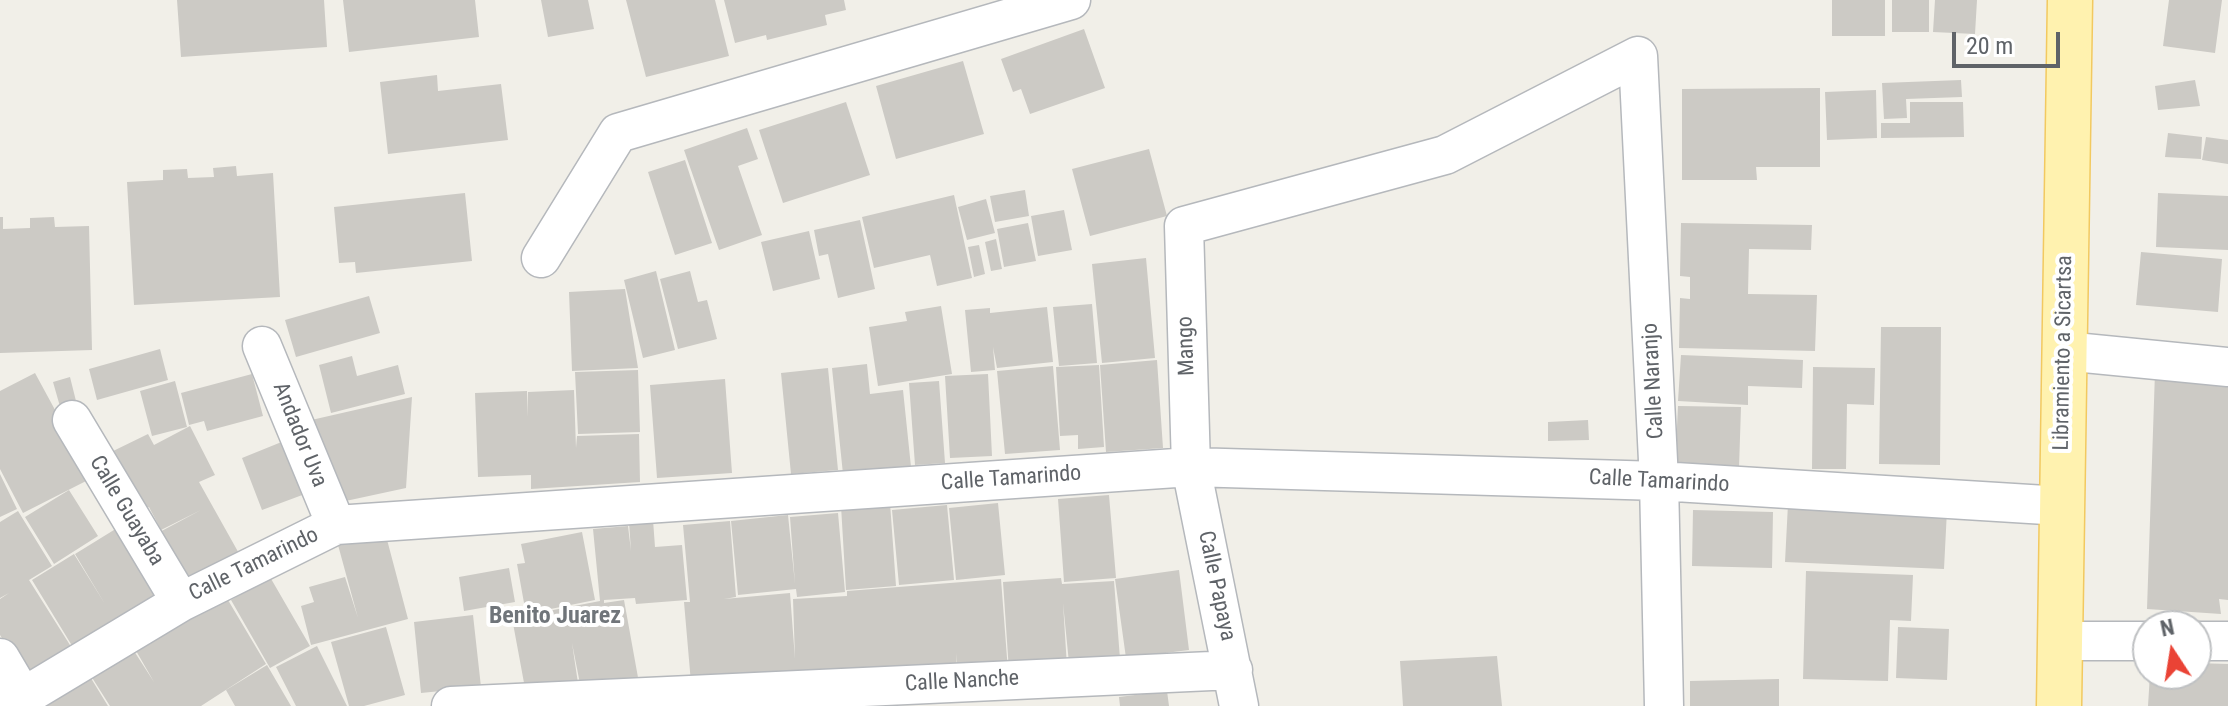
<!DOCTYPE html>
<html>
<head>
<meta charset="utf-8">
<style>
	body { margin:0 }
	#map { position:relative; width:2228px; height:706px; overflow:hidden; background:#f1efe8; font-family:"Roboto Condensed",sans-serif }
	canvas { display:block }
	.north { position:absolute; left:2132px; top:610px; width:80px; height:80px; box-sizing:border-box; background:#fff; border:2px solid #bfc1c3; border-radius:50%; rotate:348deg; font-size:22px; font-weight:700; line-height:32px; text-align:center; color:#5f6368 }
	.north::after { content:''; display:block; margin:auto; width:28px; height:36px; background:#ea4335; clip-path:polygon(50% 0,100% 100%,50% 72%,0 100%) }
	.scale { position:absolute; left:1952px; top:32px; width:108px; height:36px; box-sizing:border-box; border:4px solid #5f6368; border-top:0; padding-left:10px; font-size:24px; line-height:28px; white-space:nowrap; color:#5f6368; -webkit-text-stroke:6px #fff; paint-order:stroke }
</style>
</head>
<body>
<div id="map">
<canvas width="2228" height="706"></canvas>
<div class="north">N</div>
<div class="scale">20 m</div>
</div>
<script>
const c = document.querySelector('canvas').getContext('2d');
c.lineJoin = 'round';
function fill(path, color) {
  c.fillStyle = color;
  c.fill(path, 'evenodd');
}
function poly(rows) {
  const path = new Path2D();
  for (const r of rows) {
    path.moveTo(r[0], r[1]);
    for (let i = 2; i < r.length; i += 2) path.lineTo(r[i], r[i + 1]);
  }
  return path;
}
function stroke(path, color, width, dash) {
  c.strokeStyle = color;
  c.lineWidth = width;
  c.lineCap = dash ? 'butt' : 'round';
  c.setLineDash(dash || []);
  c.stroke(path);
}
function drawText(font, color, halo, rows, align = 'center') {
  c.font = font + ' "Roboto Condensed",sans-serif';
  c.lineWidth = 8;
  c.setLineDash([]);
  c.textBaseline = 'middle';
  c.strokeStyle = halo;
  c.fillStyle = color;
  for (const [text, x, y, turn = 0] of rows) {
    c.save();
    c.translate(x, y);
    c.rotate((+turn || 0) * Math.PI / 180);
    c.textAlign = isNaN(turn) ? turn : align;
    if (halo) c.strokeText(text, 0, 0);
    c.fillText(text, 0, 0);
    c.restore();
  }
}
fill(poly([
	[177,0,324,0,327,47,181,57],
	[343,0,475,0,479,37,349,52],
	[541,0,588,0,594,29,548,37],
	[626,0,715,0,729,56,646,77],
	[724,0,844,0,846,10,825,15,827,25,767,40,766,35,735,43],
	[1832,0,1885,0,1885,36,1832,36],
	[1892,0,1929,0,1929,32,1892,32],
	[1935,0,1977,0,1975,34,1933,32],
	[2169,0,2222,0,2215,53,2163,46],
	[1084,29,1105,88,1030,114,1021,89,1013,92,1001,59],
	[963,61,984,134,896,159,876,86],
	[437,75,438,91,501,84,508,140,388,154,380,82],
	[1961,80,1962,97,1906,99,1907,118,1884,119,1882,83],
	[2195,80,2200,106,2158,110,2155,86],
	[1820,88,1820,167,1756,167,1757,180,1682,180,1682,89],
	[1876,90,1877,138,1827,140,1825,92],
	[846,102,870,175,783,203,759,130],
	[1910,102,1963,102,1964,137,1881,138,1881,123,1910,123],
	[747,128,758,159,738,166,762,235,719,250,684,150],
	[2168,133,2202,137,2201,159,2165,157],
	[2206,137,2228,140,2228,164,2202,160],
	[1149,149,1167,216,1090,236,1072,169],
	[685,160,712,243,675,255,648,172],
	[236,166,237,176,273,173,280,297,134,305,127,182,163,180,163,170,187,169,188,178,214,177,213,168],
	[1025,190,1029,216,995,222,990,196],
	[465,193,472,261,356,273,355,262,339,263,334,207],
	[2158,193,2228,196,2228,250,2156,247],
	[954,195,972,278,937,286,930,255,874,268,862,217],
	[986,199,995,233,967,240,958,207],
	[1064,210,1072,250,1038,256,1031,216],
	[0,217,3,217,3,229,30,228,30,218,54,217,55,227,89,226,92,350,0,353],
	[860,220,875,289,838,298,828,254,819,256,814,230],
	[1028,223,1036,261,1004,267,997,229],
	[1681,223,1812,225,1811,250,1749,249,1748,294,1817,295,1815,351,1679,348,1680,298,1690,299,1690,277,1680,276],
	[809,231,820,279,773,291,761,242],
	[996,239,1002,269,991,271,985,242],
	[979,245,985,274,974,277,968,247],
	[2141,252,2222,259,2218,312,2136,305],
	[1146,258,1155,358,1102,363,1092,264],
	[656,271,675,350,643,358,624,280],
	[690,271,698,302,707,300,717,339,678,349,660,279],
	[625,289,638,368,572,371,569,292],
	[369,296,380,333,296,357,285,320],
	[1092,304,1097,363,1059,366,1053,307],
	[941,306,952,374,878,386,869,327,907,321,905,312],
	[1047,307,1053,362,997,368,993,347,995,370,971,372,965,310,990,308,990,313],
	[1881,327,1941,327,1940,465,1879,464],
	[160,349,168,380,97,400,89,369],
	[1681,355,1803,360,1802,388,1748,386,1748,405,1678,401],
	[352,356,357,376,398,365,405,394,331,413,319,365],
	[1157,360,1163,448,1106,452,1100,365],
	[867,364,870,394,903,390,911,467,843,474,832,368],
	[1099,365,1104,447,1078,449,1078,435,1060,436,1056,367],
	[1053,366,1060,450,1005,454,997,371],
	[1813,367,1875,368,1874,405,1847,404,1846,469,1812,469],
	[828,368,838,470,791,474,781,373],
	[638,370,640,432,578,434,575,372],
	[2155,372,2228,377,2228,600,2219,599,2221,614,2147,609],
	[35,373,92,478,23,513,0,469,0,391],
	[252,374,263,416,207,431,204,421,189,425,181,393],
	[988,374,992,456,950,458,945,376],
	[70,377,77,405,61,410,53,382],
	[725,379,732,473,657,478,650,385],
	[175,381,187,427,152,436,140,391],
	[939,381,945,463,915,465,909,383],
	[574,390,576,448,577,436,639,434,640,482,531,489,531,475,478,477,475,393,527,391,528,417,528,392],
	[412,397,406,488,341,502,307,421],
	[1678,406,1741,407,1739,468,1675,467],
	[1588,420,1589,440,1548,441,1548,422],
	[190,426,215,475,199,482,241,557,183,587,156,534,201,510,161,530,149,507,137,514,107,454,148,434,154,445],
	[284,441,305,494,262,510,242,458],
	[0,474,17,509,0,517],
	[69,490,98,536,54,564,25,517],
	[1109,495,1116,578,1064,582,1058,499],
	[890,503,896,586,846,590,841,506],
	[998,503,1005,575,956,580,949,508],
	[1788,504,1947,510,1944,569,1785,562],
	[947,505,954,580,899,585,892,510],
	[1693,510,1773,512,1772,568,1692,566],
	[18,511,52,566,29,580,75,653,29,681,0,635,0,599,9,593,0,598,0,522],
	[838,513,845,592,797,597,796,589,738,595,731,521,788,515,795,584,790,517],
	[653,520,655,547,682,545,687,600,636,604,635,598,604,600,604,603,624,600,639,683,582,694,572,643,579,690,527,699,512,618,600,601,593,529,628,526,631,551,629,522],
	[730,521,736,597,724,599,790,593,795,659,793,599,847,596,847,591,1001,579,1008,671,957,675,956,653,956,670,691,683,684,602,690,602,683,525],
	[122,525,165,596,74,649,32,580,74,554,105,604,75,554],
	[385,532,408,619,311,645,301,606,314,602,309,587,345,577,358,618,338,545],
	[582,532,595,600,526,614,517,564,525,563,521,544],
	[509,568,515,602,464,611,459,577],
	[1179,570,1189,650,1126,658,1115,579],
	[1806,571,1913,575,1911,621,1890,620,1888,681,1803,679],
	[270,577,310,646,270,668,231,600],
	[1061,578,1062,584,1114,581,1120,659,1069,663,1063,603,1067,667,1009,671,1003,582],
	[225,595,266,664,201,706,110,706,91,676,134,651,154,682,135,649],
	[473,615,481,687,421,693,414,622],
	[386,627,405,695,364,706,349,706,331,642],
	[1898,627,1949,629,1947,680,1896,678],
	[317,646,347,706,296,706,276,667],
	[1497,656,1502,706,1403,706,1400,661],
	[2196,663,2228,664,2228,706,2148,706,2150,674,2196,674],
	[267,665,291,706,235,706,226,690],
	[89,675,108,706,37,706],
	[1779,679,1779,706,1690,706,1690,681],
	[1167,691,1169,706,1120,706,1119,697]
]), '#cccac5');
const minor = poly([
	[541,258,618,133,1071,0],
	[262,346,336,525],
	[2064,351,2228,367],
	[72,420,181,602],
	[2060,641,2148,641],
	[2196,641,2228,641],
	[0,658,23,697],
	[8,706,181,602,336,525,1191,467,1659,481,2062,506],
	[451,706,1233,670],
	[1239,706,1191,467,1184,226,1445,155,1638,56,1659,481,1664,706]
]);
const primary = poly([
	[2059,706,2070,0]
]);
stroke(minor, '#b5b8bc', 41);
stroke(primary, '#f2c960', 47);
stroke(minor, '#fff', 38);
stroke(primary, '#fff2af', 44);
drawText('22px', '#5f6368', '#fff', [
	["Mango",1187,346,-92],
	["Libramiento a Sicartsa",2064,353,-89],
	["Calle Naranjo",1654,381,-93],
	["Andador Uva",299,435,68],
	["Calle Tamarindo",1011,479,-4],
	["Calle Tamarindo",1659,482,3],
	["Calle Guayaba",126,511,59],
	["Calle Tamarindo",254,565,-26],
	["Calle Papaya",1216,586,78],
	["Calle Nanche",962,682,-3]
]);
drawText('bold 24px', '#70757a', '#fff', [
	["Benito Juarez",555,617]
]);
</script>
</body>
</html>
